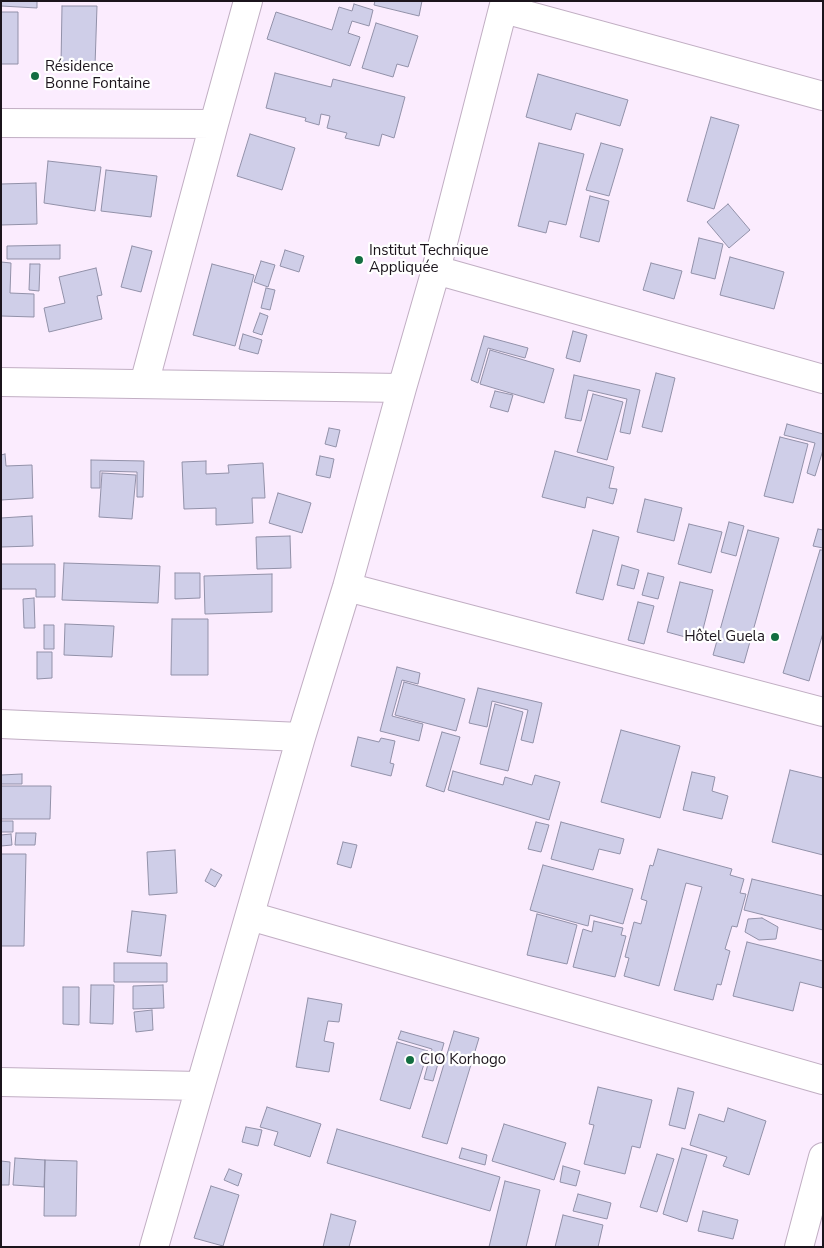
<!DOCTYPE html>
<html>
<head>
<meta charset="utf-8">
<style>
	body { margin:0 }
	#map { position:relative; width:824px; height:1248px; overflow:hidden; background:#fbecfe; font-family:"Nunito Sans",sans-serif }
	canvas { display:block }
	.frame { position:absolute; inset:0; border:2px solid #1b141c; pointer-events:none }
</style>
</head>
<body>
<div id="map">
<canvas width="824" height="1248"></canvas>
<div class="frame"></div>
</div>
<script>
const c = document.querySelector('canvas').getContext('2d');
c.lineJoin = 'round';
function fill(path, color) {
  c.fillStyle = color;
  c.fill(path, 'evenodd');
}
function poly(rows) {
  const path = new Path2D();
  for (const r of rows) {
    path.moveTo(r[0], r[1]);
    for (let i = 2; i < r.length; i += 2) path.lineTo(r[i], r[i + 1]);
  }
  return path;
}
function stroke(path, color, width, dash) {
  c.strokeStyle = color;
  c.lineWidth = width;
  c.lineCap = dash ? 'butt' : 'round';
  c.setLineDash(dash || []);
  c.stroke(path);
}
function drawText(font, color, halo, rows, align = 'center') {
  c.font = font + ' "Nunito Sans",sans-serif';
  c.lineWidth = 4.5;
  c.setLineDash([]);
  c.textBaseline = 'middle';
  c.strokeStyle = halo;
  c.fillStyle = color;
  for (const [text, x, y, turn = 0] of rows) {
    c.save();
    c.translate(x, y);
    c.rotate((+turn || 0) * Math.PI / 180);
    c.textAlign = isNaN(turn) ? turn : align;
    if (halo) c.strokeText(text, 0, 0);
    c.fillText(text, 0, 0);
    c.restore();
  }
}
const building = poly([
	[1,1,37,1,37,8,1,6,1,1],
	[375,1,422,1,419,16,374,5,375,1],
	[354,4,373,10,369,26,352,21,348,33,360,37,350,66,267,39,276,12,332,30,339,7,352,11,354,4],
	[62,6,97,6,95,66,61,65,62,6],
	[1,12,18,12,18,64,1,64,1,12],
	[376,23,418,36,408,67,397,64,393,77,362,68,376,23],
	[275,73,331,87,333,79,405,97,394,138,382,134,379,146,345,138,347,133,327,128,330,116,321,114,319,125,305,121,306,118,266,108,275,73],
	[538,74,628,100,620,126,576,113,571,130,526,117,538,74],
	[711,117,739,125,714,209,687,201,711,117],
	[250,134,295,148,282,190,237,176,250,134],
	[539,143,584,154,566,225,549,221,546,233,518,226,539,143],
	[601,143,623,149,609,196,586,190,601,143],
	[48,161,101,167,95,211,44,203,48,161],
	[106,170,157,176,151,217,101,211,106,170],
	[36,183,37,224,1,225,1,184,36,183],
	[590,196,609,201,599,242,580,237,590,196],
	[728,204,750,230,729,248,707,222,728,204],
	[699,238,723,244,715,279,691,273,699,238],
	[60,245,60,259,7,259,7,246,60,245],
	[132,246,152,251,141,292,121,287,132,246],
	[285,250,304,256,299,272,280,266,285,250],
	[730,257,784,272,774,309,720,295,730,257],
	[261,261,275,265,268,287,254,282,261,261],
	[1,262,11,263,10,293,34,294,34,317,1,316,1,262],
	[651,263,682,271,674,299,643,290,651,263],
	[30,264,40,264,39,291,29,290,30,264],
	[212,264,254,275,235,346,193,335,212,264],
	[96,268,102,295,97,296,102,319,49,332,44,308,65,303,59,277,96,268],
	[266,288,275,290,270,310,261,308,266,288],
	[260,313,268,316,262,335,253,332,260,313],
	[573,331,587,335,580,362,566,358,573,331],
	[243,334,262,340,258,354,239,349,243,334],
	[484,336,528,348,525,358,488,348,478,383,471,380,484,336],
	[490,350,554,369,544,403,480,384,490,350],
	[656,373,675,378,662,432,642,427,656,373],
	[574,375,640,390,630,434,620,432,627,399,588,390,581,421,565,418,574,375],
	[495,391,513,395,508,412,490,407,495,391],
	[593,394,623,402,607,460,577,452,593,394],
	[787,424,823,434,823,450,815,476,807,473,815,443,784,435,787,424],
	[329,428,340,430,336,447,325,444,329,428],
	[780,437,808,444,793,503,764,496,780,437],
	[555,451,614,467,609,488,617,489,613,504,587,497,585,508,542,497,555,451],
	[5,454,6,466,32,465,33,498,1,500,1,455,5,454],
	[320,456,334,459,330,478,316,475,320,456],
	[91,460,144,461,143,497,137,497,137,472,100,471,100,488,91,488,91,460],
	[206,461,206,474,229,473,228,465,263,463,265,498,252,498,253,523,216,525,216,508,184,509,182,462,206,461],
	[102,473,136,475,132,519,99,517,102,473],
	[278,493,311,503,302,533,269,523,278,493],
	[645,499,682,508,674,541,637,532,645,499],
	[32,516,33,546,1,547,1,518,32,516],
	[729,522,744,526,736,556,721,552,729,522],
	[689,524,722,532,711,573,678,564,689,524],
	[818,529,823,530,823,548,813,546,818,529],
	[593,530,619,537,603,600,576,593,593,530],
	[748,530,779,538,744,663,713,655,748,530],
	[290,536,291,568,257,569,256,537,290,536],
	[820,550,823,550,823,633,809,681,783,673,820,550],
	[64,563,160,566,158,603,62,600,64,563],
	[1,564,55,564,55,597,36,597,36,589,1,589,1,564],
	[622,565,639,570,634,589,617,585,622,565],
	[175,573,200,573,200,598,175,599,175,573],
	[648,573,664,577,658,599,642,595,648,573],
	[272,574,272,612,205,614,204,576,272,574],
	[680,582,713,590,700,641,667,632,680,582],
	[34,598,35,628,24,628,23,599,34,598],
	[638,602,654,606,644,644,628,640,638,602],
	[172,619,208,619,208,675,171,675,172,619],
	[65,624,114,626,112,657,64,655,65,624],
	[44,625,54,625,54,649,44,649,44,625],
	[37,652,52,652,52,678,37,679,37,652],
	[397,667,420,673,418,684,402,680,392,716,423,724,419,741,380,731,397,667],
	[404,682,465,699,456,731,395,715,404,682],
	[478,688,542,703,533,743,521,740,528,710,492,701,487,727,469,723,478,688],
	[495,704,523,712,508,771,480,764,495,704],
	[621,730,680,746,660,818,601,802,621,730],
	[442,732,460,737,444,792,426,786,442,732],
	[358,737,379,742,381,738,395,741,390,763,394,764,391,776,351,766,358,737],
	[790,770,823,778,823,855,772,842,790,770],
	[453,771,503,785,505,777,532,785,535,775,560,782,549,820,448,790,453,771],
	[692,772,715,777,712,791,728,796,722,819,683,810,692,772],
	[22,774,22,784,1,784,1,775,22,774],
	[1,786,51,786,50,819,1,819,1,786],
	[1,821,13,821,13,832,1,832,1,821],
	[536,822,549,825,541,852,528,849,536,822],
	[561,822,624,839,620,854,599,849,593,870,551,859,561,822],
	[16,833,36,833,35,845,15,845,16,833],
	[11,834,12,845,1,846,1,835,11,834],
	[343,842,357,845,351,868,337,864,343,842],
	[658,849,732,869,730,875,744,879,740,893,746,894,737,927,732,926,725,949,730,951,721,985,717,984,713,1000,674,990,702,887,686,883,659,986,624,976,629,958,625,957,634,922,641,924,647,901,641,899,650,865,653,866,658,849],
	[175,850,177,893,149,895,147,852,175,850],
	[1,854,26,854,24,946,1,946,1,854],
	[543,865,633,889,623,924,590,915,588,926,530,910,543,865],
	[211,869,222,875,215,887,205,881,211,869],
	[752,879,823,896,823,930,744,910,752,879],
	[132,911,166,915,161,956,127,952,132,911],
	[537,914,577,925,567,964,527,955,537,914],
	[762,918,778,927,776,939,759,940,745,932,748,919,762,918],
	[594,921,623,928,621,935,626,936,615,977,573,967,583,929,592,932,594,921],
	[747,942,823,961,823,988,800,982,793,1011,733,996,747,942],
	[114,963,167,963,167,982,114,982,114,963],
	[91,985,114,985,113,1024,90,1023,91,985],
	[163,985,164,1008,133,1009,133,986,163,985],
	[63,987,79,987,79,1025,63,1024,63,987],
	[308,998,342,1004,339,1022,328,1021,324,1041,334,1043,329,1072,296,1067,308,998],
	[152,1010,153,1030,136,1032,134,1012,152,1010],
	[401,1031,444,1043,433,1081,424,1079,432,1049,398,1039,401,1031],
	[454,1031,479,1038,447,1144,422,1137,454,1031],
	[397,1042,428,1051,410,1109,380,1100,397,1042],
	[598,1087,652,1100,640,1148,632,1146,625,1174,584,1164,594,1125,589,1124,598,1087],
	[678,1088,694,1092,685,1129,669,1125,678,1088],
	[267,1107,321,1124,310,1157,274,1145,278,1132,260,1127,267,1107],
	[728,1108,766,1121,749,1175,723,1166,727,1157,690,1145,699,1114,724,1122,728,1108],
	[504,1124,566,1143,554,1180,492,1161,504,1124],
	[246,1127,262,1130,258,1146,242,1142,246,1127],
	[337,1129,500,1177,490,1211,327,1163,337,1129],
	[462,1148,487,1155,485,1165,459,1158,462,1148],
	[682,1148,707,1155,687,1222,663,1214,682,1148],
	[657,1154,674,1159,657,1212,640,1207,657,1154],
	[15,1158,45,1160,44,1187,13,1185,15,1158],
	[45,1160,77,1161,76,1216,44,1216,45,1160],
	[1,1161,10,1162,9,1185,1,1185,1,1161],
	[563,1166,580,1171,576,1186,560,1182,563,1166],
	[229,1169,242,1174,238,1186,224,1180,229,1169],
	[505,1181,540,1190,526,1247,489,1247,505,1181],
	[211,1186,239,1195,223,1246,194,1238,211,1186],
	[578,1194,611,1203,607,1219,573,1211,578,1194],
	[703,1211,738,1220,733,1239,698,1231,703,1211],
	[331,1214,356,1221,349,1247,323,1247,331,1214],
	[563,1215,603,1225,598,1247,555,1247,563,1215]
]);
fill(building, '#cfcee8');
stroke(building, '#9291a9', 1);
const minor = poly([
	[504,9,823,96],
	[1,123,214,124],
	[436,270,823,379],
	[1,382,402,388],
	[144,384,214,124,248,1],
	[347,587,823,712],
	[1,724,301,737],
	[250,916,823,1080],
	[1,1082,200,1086],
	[154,1247,301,737,347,587,402,388,436,270,505,1],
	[799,1247,823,1157]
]);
stroke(minor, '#c1aec3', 30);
stroke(minor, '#fff', 28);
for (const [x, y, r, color] of [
	[35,76,5,"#136e41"],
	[359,260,5,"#136e41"],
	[775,637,5,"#136e41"],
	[410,1060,5,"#136e41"]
]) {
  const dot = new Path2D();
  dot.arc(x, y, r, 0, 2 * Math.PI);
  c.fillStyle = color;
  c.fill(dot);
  stroke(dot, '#fff', 2);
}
drawText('15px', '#1b141c', '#fff', [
	["Résidence",45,67],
	["Bonne Fontaine",45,84],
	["Institut Technique",369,251],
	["Appliquée",369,268],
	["Hôtel Guela",765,637,"right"],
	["CIO Korhogo",420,1060]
], 'left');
</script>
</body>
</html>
